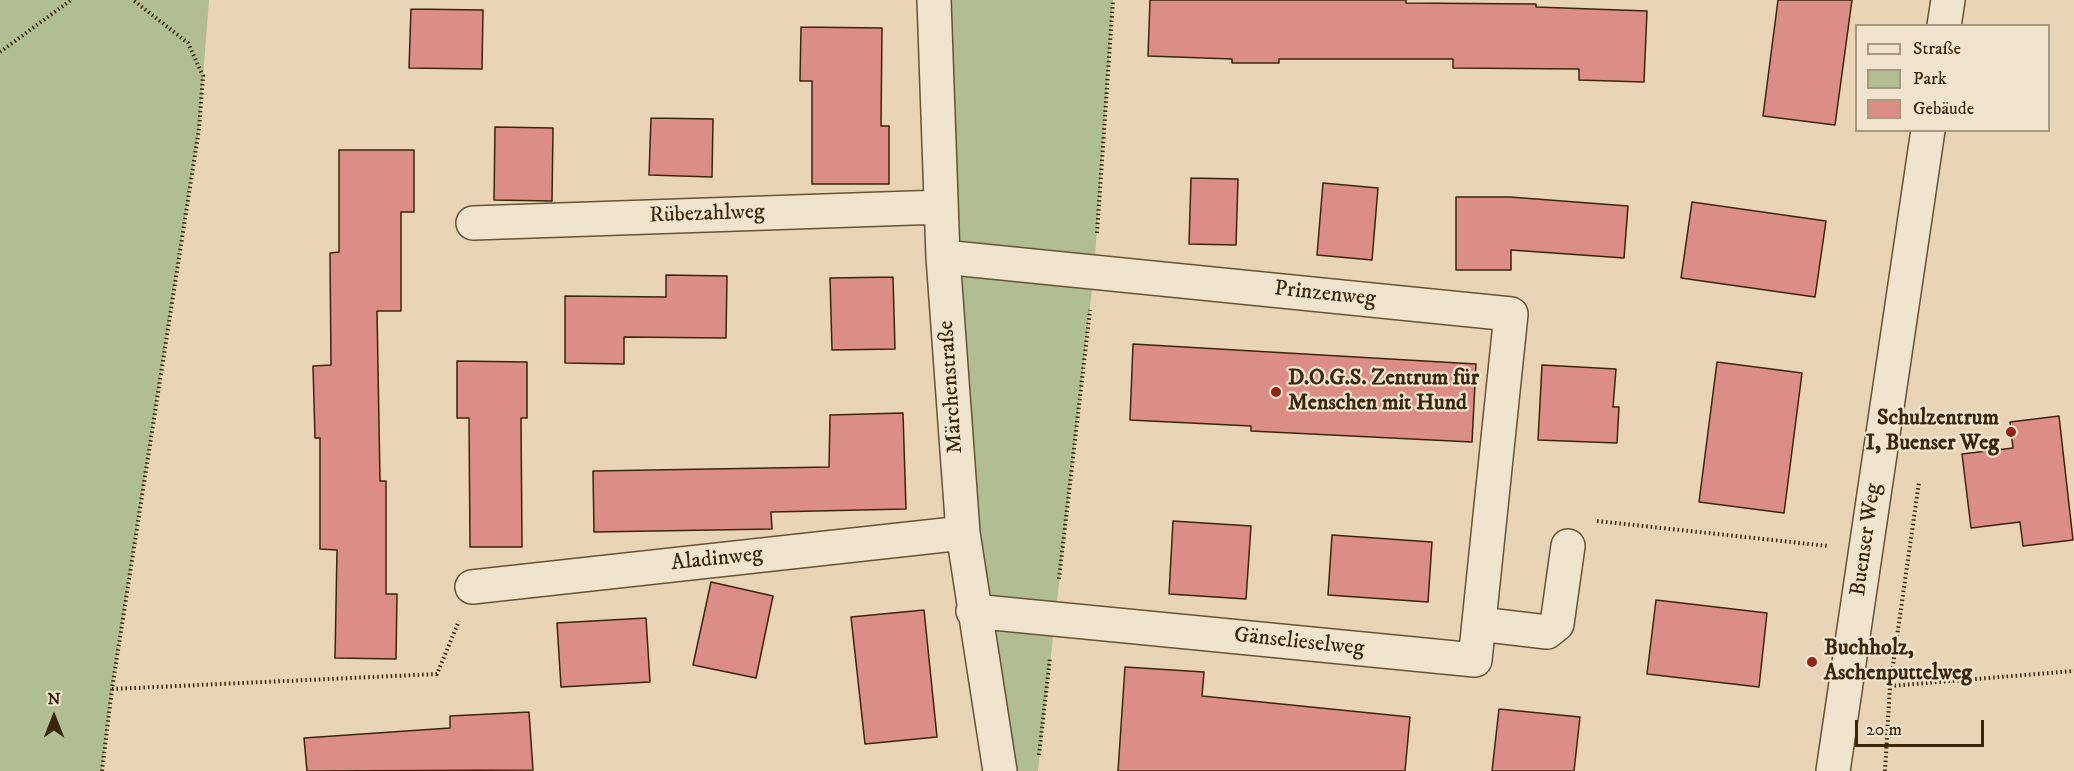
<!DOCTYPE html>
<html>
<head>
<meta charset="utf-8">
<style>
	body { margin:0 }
	#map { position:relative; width:2074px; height:771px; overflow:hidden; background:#e9d5b5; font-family:"IM FELL DW Pica",serif }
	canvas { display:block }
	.legend { position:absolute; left:1855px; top:24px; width:195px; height:108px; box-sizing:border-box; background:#f1e4cf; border:2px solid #a89880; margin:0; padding:8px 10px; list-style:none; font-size:18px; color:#3b2609 }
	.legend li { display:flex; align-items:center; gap:12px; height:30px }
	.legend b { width:30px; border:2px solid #a89880 }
	.north { position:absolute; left:24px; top:687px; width:60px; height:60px; -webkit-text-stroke:4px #f1e4cf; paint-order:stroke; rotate:0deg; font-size:16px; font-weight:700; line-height:24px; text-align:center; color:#3b2609 }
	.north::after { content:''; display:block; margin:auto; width:21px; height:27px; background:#3b2609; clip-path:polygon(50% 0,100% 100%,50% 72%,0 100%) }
	.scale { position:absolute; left:1855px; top:720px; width:129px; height:27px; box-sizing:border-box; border:3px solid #3b2609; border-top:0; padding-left:8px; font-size:18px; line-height:21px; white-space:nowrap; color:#3b2609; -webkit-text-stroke:4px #f1e4cf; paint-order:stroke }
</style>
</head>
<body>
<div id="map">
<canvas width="2074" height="771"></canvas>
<ul class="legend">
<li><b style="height:8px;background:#f1e4cf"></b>Straße</li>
<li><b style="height:16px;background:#b1be92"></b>Park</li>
<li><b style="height:16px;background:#dc8d85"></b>Gebäude</li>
</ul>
<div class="north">N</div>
<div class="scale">20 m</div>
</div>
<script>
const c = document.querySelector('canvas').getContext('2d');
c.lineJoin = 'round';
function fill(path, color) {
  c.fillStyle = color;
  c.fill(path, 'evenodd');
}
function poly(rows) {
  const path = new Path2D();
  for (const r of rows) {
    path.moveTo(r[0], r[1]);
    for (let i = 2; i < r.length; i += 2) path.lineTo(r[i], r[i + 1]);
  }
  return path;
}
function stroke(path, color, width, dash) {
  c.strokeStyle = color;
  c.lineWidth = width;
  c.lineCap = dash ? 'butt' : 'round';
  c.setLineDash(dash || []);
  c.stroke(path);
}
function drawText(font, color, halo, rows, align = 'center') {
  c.font = font + ' "IM FELL DW Pica",serif';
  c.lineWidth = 4.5;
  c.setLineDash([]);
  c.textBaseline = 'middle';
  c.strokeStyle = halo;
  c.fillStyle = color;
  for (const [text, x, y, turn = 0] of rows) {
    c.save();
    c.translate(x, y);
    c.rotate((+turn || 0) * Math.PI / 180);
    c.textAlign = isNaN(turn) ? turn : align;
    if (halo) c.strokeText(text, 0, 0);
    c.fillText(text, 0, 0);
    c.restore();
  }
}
fill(poly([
	[0,0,209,0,199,129,112,689,102,771,0,771],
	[934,0,1113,0,1094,271,1038,771,1000,771,973,611]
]), '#b1be92');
const building = poly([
	[1150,0,1406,0,1406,3,1536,4,1536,7,1647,11,1644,82,1579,80,1579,69,1453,68,1453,59,1279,59,1279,63,1232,63,1232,59,1148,56,1150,0],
	[1778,0,1852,0,1835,125,1763,116,1778,0],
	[411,9,483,10,482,69,409,68,411,9],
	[801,27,882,28,881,126,889,126,889,184,812,184,812,81,800,81,801,27],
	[651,118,713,119,712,177,649,175,651,118],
	[495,127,553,128,552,201,494,200,495,127],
	[339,150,414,150,414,212,401,212,401,311,377,311,380,481,386,481,386,594,397,594,396,659,335,658,337,550,320,549,320,438,315,438,313,366,331,365,330,253,339,252,339,150],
	[1191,178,1238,179,1236,245,1189,244,1191,178],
	[1323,183,1378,188,1372,260,1317,255,1323,183],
	[1456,197,1510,197,1628,206,1624,258,1511,250,1511,270,1456,270,1456,197],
	[1692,202,1826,221,1815,297,1681,278,1692,202],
	[666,275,727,276,726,338,624,337,624,364,565,363,565,296,666,297,666,275],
	[893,277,895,349,832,350,830,278,893,277],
	[1133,344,1476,364,1472,442,1251,431,1251,426,1130,420,1133,344],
	[457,361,527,362,527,418,521,418,522,547,470,547,469,418,457,418,457,361],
	[1717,362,1802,373,1784,513,1699,502,1717,362],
	[1542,365,1616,369,1613,407,1619,407,1617,443,1538,440,1542,365],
	[903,413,906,509,771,512,772,529,594,532,593,471,829,467,830,415,903,413],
	[2059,416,2073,540,2023,546,2020,522,1971,528,1962,454,2013,448,2010,422,2059,416],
	[1173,521,1251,526,1246,599,1169,594,1173,521],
	[1332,535,1432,542,1428,602,1328,595,1332,535],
	[711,582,773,596,756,678,693,665,711,582],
	[1656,600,1767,613,1759,687,1647,674,1656,600],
	[924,610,937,737,865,744,851,617,924,610],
	[646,618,650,682,561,687,557,623,646,618],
	[1125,667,1204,672,1202,696,1410,717,1405,771,1118,771,1125,667],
	[1499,709,1580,717,1574,771,1492,771,1499,709],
	[529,712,533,770,307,771,304,738,450,728,450,716,529,712]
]);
fill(building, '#dc8d85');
stroke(building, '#3b2609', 1.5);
const minor = poly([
	[934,0,943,257,963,533,1000,771],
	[1944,26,1948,0],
	[473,223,941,207],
	[943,257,1511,314,1475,660,973,611],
	[472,587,963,533],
	[1479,624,1547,632,1557,624,1568,546],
	[1833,771,1928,130]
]);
stroke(minor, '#665234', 36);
stroke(poly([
	[0,52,71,0],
	[1097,233,1113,0],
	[1597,521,1828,546],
	[1059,579,1090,310],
	[1890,686,2074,671],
	[112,689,437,674,459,621],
	[1039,755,1050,658],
	[102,771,112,689,199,129,203,76,188,43,133,0],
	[1885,771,1890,686,1919,482]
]), '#3b2609', 4, [1.5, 3]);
stroke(minor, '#f1e4cf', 33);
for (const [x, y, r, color] of [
	[1276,392,6,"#8f2418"],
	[2011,432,6,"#8f2418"],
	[1812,662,6,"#8f2418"]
]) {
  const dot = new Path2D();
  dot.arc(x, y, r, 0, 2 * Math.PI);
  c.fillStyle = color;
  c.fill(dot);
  stroke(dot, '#f1e4cf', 2);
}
drawText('22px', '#3b2609', '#f1e4cf', [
	["Rübezahlweg",707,215,-2],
	["Prinzenweg",1325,295,6],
	["Märchenstraße",952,387,-94],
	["Buenser Weg",1867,540,-82],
	["Aladinweg",717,560,-6],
	["Gänselieselweg",1299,643,6]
]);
drawText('bold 22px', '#3b2609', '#f1e4cf', [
	["D.O.G.S. Zentrum für",1288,379],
	["Menschen mit Hund",1288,404],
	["Schulzentrum",1999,419,"right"],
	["I, Buenser Weg",1999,444,"right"],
	["Buchholz,",1824,649],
	["Aschenputtelweg",1824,674]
], 'left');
</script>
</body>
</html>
